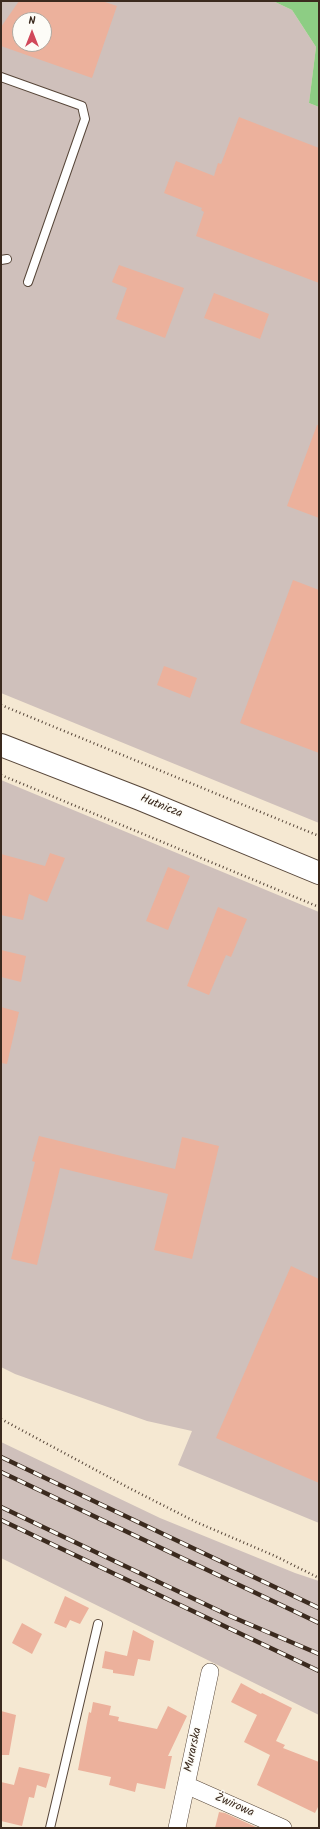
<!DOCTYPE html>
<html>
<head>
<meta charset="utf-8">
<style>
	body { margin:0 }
	#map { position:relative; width:320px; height:1829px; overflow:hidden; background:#f5e8d2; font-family:Kalam,sans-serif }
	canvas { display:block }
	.frame { position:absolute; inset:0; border:2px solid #3b2a1e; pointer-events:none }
	.north { position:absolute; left:12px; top:12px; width:40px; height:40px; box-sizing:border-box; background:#fdfcf7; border:1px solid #afa8a0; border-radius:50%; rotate:0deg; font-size:11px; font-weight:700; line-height:16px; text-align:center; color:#3b2a1e }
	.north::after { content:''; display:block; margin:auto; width:14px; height:18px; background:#d1495b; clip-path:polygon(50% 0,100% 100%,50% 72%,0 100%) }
</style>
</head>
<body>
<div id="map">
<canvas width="320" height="1829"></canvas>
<div class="frame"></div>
<div class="north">N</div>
</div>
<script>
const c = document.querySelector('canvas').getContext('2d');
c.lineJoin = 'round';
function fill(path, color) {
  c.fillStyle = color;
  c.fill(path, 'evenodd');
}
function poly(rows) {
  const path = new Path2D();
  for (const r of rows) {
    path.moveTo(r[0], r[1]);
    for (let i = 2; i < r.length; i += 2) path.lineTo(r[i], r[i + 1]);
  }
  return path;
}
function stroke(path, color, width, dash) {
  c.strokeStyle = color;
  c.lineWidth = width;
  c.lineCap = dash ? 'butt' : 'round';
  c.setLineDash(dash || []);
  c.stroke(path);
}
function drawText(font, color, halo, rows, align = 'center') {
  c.font = font + ' Kalam,sans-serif';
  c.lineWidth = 3;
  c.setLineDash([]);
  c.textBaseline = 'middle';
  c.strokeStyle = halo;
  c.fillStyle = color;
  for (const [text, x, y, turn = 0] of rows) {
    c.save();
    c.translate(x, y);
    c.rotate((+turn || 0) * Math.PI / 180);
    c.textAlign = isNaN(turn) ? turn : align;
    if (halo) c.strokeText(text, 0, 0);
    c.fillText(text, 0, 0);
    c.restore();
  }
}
fill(poly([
	[1,1,273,1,292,10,316,47,309,103,319,107,319,823,1,693],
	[20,20,44,20,44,44,20,44],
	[1,780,319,912,319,1523,178,1465,192,1431,147,1421,15,1374,1,1367],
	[1,1442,160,1518,295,1573,319,1581,319,1715,1,1558]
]), '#cfc0bb');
fill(poly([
	[273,1,319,1,319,107,309,103,316,47,292,10]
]), '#8dcd84');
fill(poly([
	[19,1,102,1,117,6,92,78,1,46,1,27],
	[20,20,44,20,44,44,20,44],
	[239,117,319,148,319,283,196,236,204,212,201,210,202,208,164,193,176,161,214,176,218,163,221,164],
	[119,265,184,288,165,338,116,319,127,288,112,282],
	[214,293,269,314,260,339,204,318],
	[317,425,319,425,319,518,287,506],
	[293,580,319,590,319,753,240,723],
	[164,666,197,678,190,698,157,685],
	[50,853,65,858,47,902,29,894,23,920,1,915,1,854,45,866],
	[168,867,190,876,168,930,146,921],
	[218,907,247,919,231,957,226,955,209,995,187,986],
	[1,950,26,956,21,982,1,977],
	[1,1007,19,1012,7,1064,1,1063],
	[39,1136,175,1169,182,1137,219,1146,192,1259,154,1250,168,1194,60,1168,37,1265,11,1259,35,1162,32,1161],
	[291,1266,319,1279,319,1483,216,1438],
	[65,1596,89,1608,80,1624,70,1620,66,1628,54,1623],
	[22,1623,42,1634,32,1654,12,1643],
	[133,1630,154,1641,150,1661,138,1659,134,1676,113,1673,113,1670,102,1668,105,1651,127,1656],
	[241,1683,261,1694,262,1693,292,1708,276,1741,285,1745,283,1748,319,1762,319,1805,315,1813,257,1785,270,1755,244,1742,257,1715,231,1702],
	[93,1702,111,1706,109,1715,119,1717,118,1721,157,1729,168,1706,187,1716,168,1756,172,1756,165,1789,137,1783,135,1792,109,1785,111,1777,78,1770,89,1712,91,1713],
	[1,1711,16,1715,9,1755,1,1755],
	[19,1767,50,1774,46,1788,37,1785,34,1798,29,1797,22,1826,1,1821,1,1782,14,1785],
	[219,1812,225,1813,258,1828,215,1828]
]), '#ecb19c');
const lane = poly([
	[1,77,82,106,85,119,28,282],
	[1,260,7,259],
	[50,1828,98,1624]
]);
const street = poly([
	[186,1785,283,1828],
	[177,1828,210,1672]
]);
const secondary = poly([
	[1,745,140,799,319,873]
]);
stroke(lane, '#574639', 10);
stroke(street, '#574639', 18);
stroke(secondary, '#574639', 24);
stroke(poly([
	[1,705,319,836],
	[1,775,319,907],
	[1,1419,131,1489,196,1522,275,1556,319,1578]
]), '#574639', 2.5, [1, 3]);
stroke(lane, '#fff', 8);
stroke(street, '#fff', 17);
stroke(secondary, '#fff', 22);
const rail = poly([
	[1,1457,319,1608],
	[1,1472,319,1623],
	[1,1507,230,1616,319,1654],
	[1,1520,319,1671]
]);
stroke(rail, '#3b2a1e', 4.5);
stroke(rail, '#fdfcf7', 3, [9]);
drawText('12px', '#3b2a1e', '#fdfcf7', [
	["Hutnicza",161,807,22],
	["Murarska",194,1750,-78],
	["Żwirowa",234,1806,24]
]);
</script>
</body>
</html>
